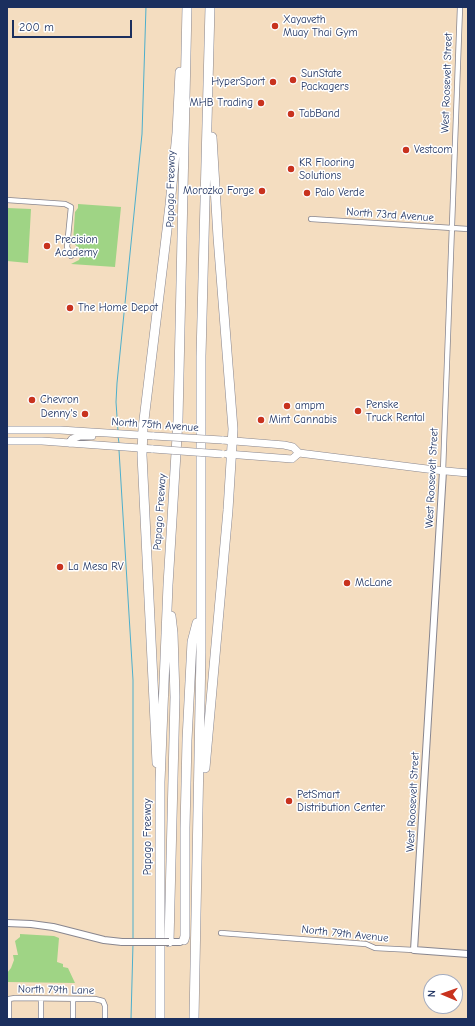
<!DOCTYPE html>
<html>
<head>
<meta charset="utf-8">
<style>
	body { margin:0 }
	#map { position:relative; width:475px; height:1026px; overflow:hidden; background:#f4ddc0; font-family:"Comic Neue",sans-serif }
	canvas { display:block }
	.frame { position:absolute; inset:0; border:8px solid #1b2f5e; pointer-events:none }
	.north { position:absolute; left:423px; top:974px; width:40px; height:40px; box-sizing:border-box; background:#fff; border:1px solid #a4acbf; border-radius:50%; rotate:272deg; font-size:11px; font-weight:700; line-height:16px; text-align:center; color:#1b2f5e }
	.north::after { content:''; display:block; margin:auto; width:14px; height:18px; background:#c8321e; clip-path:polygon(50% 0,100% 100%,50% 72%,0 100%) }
	.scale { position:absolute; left:12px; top:20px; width:120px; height:18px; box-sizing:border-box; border:2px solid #1b2f5e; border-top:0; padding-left:5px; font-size:12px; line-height:14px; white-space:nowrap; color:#1b2f5e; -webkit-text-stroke:3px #fff; paint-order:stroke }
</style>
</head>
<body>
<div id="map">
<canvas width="475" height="1026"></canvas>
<div class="frame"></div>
<div class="north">N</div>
<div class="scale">200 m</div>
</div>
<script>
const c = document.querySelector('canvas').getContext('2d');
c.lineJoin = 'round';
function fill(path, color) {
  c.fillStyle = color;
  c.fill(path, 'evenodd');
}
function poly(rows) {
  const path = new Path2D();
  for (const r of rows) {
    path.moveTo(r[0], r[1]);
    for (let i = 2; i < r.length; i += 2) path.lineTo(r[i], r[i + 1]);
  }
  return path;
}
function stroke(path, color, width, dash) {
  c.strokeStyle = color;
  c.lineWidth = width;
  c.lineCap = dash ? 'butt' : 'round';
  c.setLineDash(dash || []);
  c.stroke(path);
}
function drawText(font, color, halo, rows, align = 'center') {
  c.font = font + ' "Comic Neue",sans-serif';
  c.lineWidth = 3;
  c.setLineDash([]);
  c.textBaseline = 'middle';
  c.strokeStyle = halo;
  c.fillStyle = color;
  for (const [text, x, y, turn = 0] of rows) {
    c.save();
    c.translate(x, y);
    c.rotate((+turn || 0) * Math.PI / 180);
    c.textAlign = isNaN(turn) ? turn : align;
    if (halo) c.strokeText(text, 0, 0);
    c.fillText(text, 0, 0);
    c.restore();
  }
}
fill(poly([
	[78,204,121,207,115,267,71,264,79,260,81,255,79,249,73,242,75,212,78,208],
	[7,208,31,209,28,263,7,261],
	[20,934,54,936,59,938,57,962,63,964,63,967,68,968,75,983,7,982,7,973,11,968,14,960,13,955,18,955,15,941,20,937]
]), '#9fd485');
stroke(poly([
	[118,431,116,402,117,383,142,134,146,7],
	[118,436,119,443],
	[119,450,133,680,133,938],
	[131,1019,133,944]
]), '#4dafcc', 1);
const minor = poly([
	[7,200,65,204,71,207,67,247,71,256],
	[311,219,468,229],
	[443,471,460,7],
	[221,933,366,944,375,948,414,950],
	[9,1019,9,999,15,998,95,999,103,1001,105,1006,105,1019],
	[41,1019,41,999],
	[73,1019,73,999]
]);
const tertiary = poly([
	[443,471,414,950,468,954],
	[7,923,31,924,53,927,104,940,122,942],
	[169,942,180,942,184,940]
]);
const secondary = poly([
	[7,430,60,430,154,436],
	[222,440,284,445,293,447,299,453,435,470,468,473],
	[7,441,42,441,153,449],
	[69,443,72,439,80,436,92,436],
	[227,454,292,459,299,453]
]);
const motorway = poly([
	[157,763,142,455,143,428,170,205,177,133,180,72],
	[205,768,228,510,233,429,218,237,212,137],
	[184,940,185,936,185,828,187,740,192,642,197,623],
	[169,942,175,697,173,633,171,616],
	[160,1019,160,782,168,585,178,420,187,7],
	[194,1019,201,652,201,356,210,7]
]);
stroke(minor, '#88868f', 6);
stroke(tertiary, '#88868f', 8);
stroke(secondary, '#88868f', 8);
stroke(motorway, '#88868f', 10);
stroke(minor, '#fff', 4.5);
stroke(tertiary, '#fff', 6);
stroke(secondary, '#fff', 7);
stroke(motorway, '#fff', 9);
const tertiaryBridge = poly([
	[122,942,169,942]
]);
const secondaryBridge = poly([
	[154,436,222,440],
	[153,449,222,454]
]);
stroke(tertiaryBridge, '#88868f', 8, []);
stroke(secondaryBridge, '#88868f', 8, []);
stroke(tertiaryBridge, '#fff', 6);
stroke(secondaryBridge, '#fff', 7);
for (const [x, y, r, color] of [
	[275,26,4,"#c8321e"],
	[293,80,4,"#c8321e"],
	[273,82,4,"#c8321e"],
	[261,103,4,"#c8321e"],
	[291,114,4,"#c8321e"],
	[406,150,4,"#c8321e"],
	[291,169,4,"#c8321e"],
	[262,191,4,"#c8321e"],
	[307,193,4,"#c8321e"],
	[47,246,4,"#c8321e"],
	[70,308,4,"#c8321e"],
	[32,400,4,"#c8321e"],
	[287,406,4,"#c8321e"],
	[358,411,4,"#c8321e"],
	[85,414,4,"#c8321e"],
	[261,420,4,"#c8321e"],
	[60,567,4,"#c8321e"],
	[347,583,4,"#c8321e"],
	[289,801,4,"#c8321e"]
]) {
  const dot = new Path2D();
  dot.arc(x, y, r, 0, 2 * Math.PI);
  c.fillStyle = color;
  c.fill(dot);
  stroke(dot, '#fff', 1.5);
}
drawText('11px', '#1b2f5e', '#fff', [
	["Xayaveth",283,20],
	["Muay Thai Gym",283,33],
	["SunState",301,74],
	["Packagers",301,87],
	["HyperSport",265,82,"right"],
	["MHB Trading",253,103,"right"],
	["TabBand",299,114],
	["Vestcom",414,150],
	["KR Flooring",299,163],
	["Solutions",299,176],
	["Morozko Forge",254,191,"right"],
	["Palo Verde",315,193],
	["Precision",55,240],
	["Academy",55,253],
	["The Home Depot",78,308],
	["Chevron",40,400],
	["Penske",366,405],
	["Truck Rental",366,418],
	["ampm",295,406],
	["Denny's",77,414,"right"],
	["Mint Cannabis",269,420],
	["La Mesa RV",68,567],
	["McLane",355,583],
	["PetSmart",297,795],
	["Distribution Center",297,808]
], 'left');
drawText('11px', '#1b2f5e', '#fff', [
	["West Roosevelt Street",447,83,-88],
	["Papago Freeway",171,189,-89],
	["North 73rd Avenue",390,215,4],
	["North 75th Avenue",155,425,4],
	["West Roosevelt Street",432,478,-87],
	["Papago Freeway",160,512,-86],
	["West Roosevelt Street",413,802,-87],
	["Papago Freeway",148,837,-90],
	["North 79th Avenue",345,934,6],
	["North 79th Lane",56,990,1]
]);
</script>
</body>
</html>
